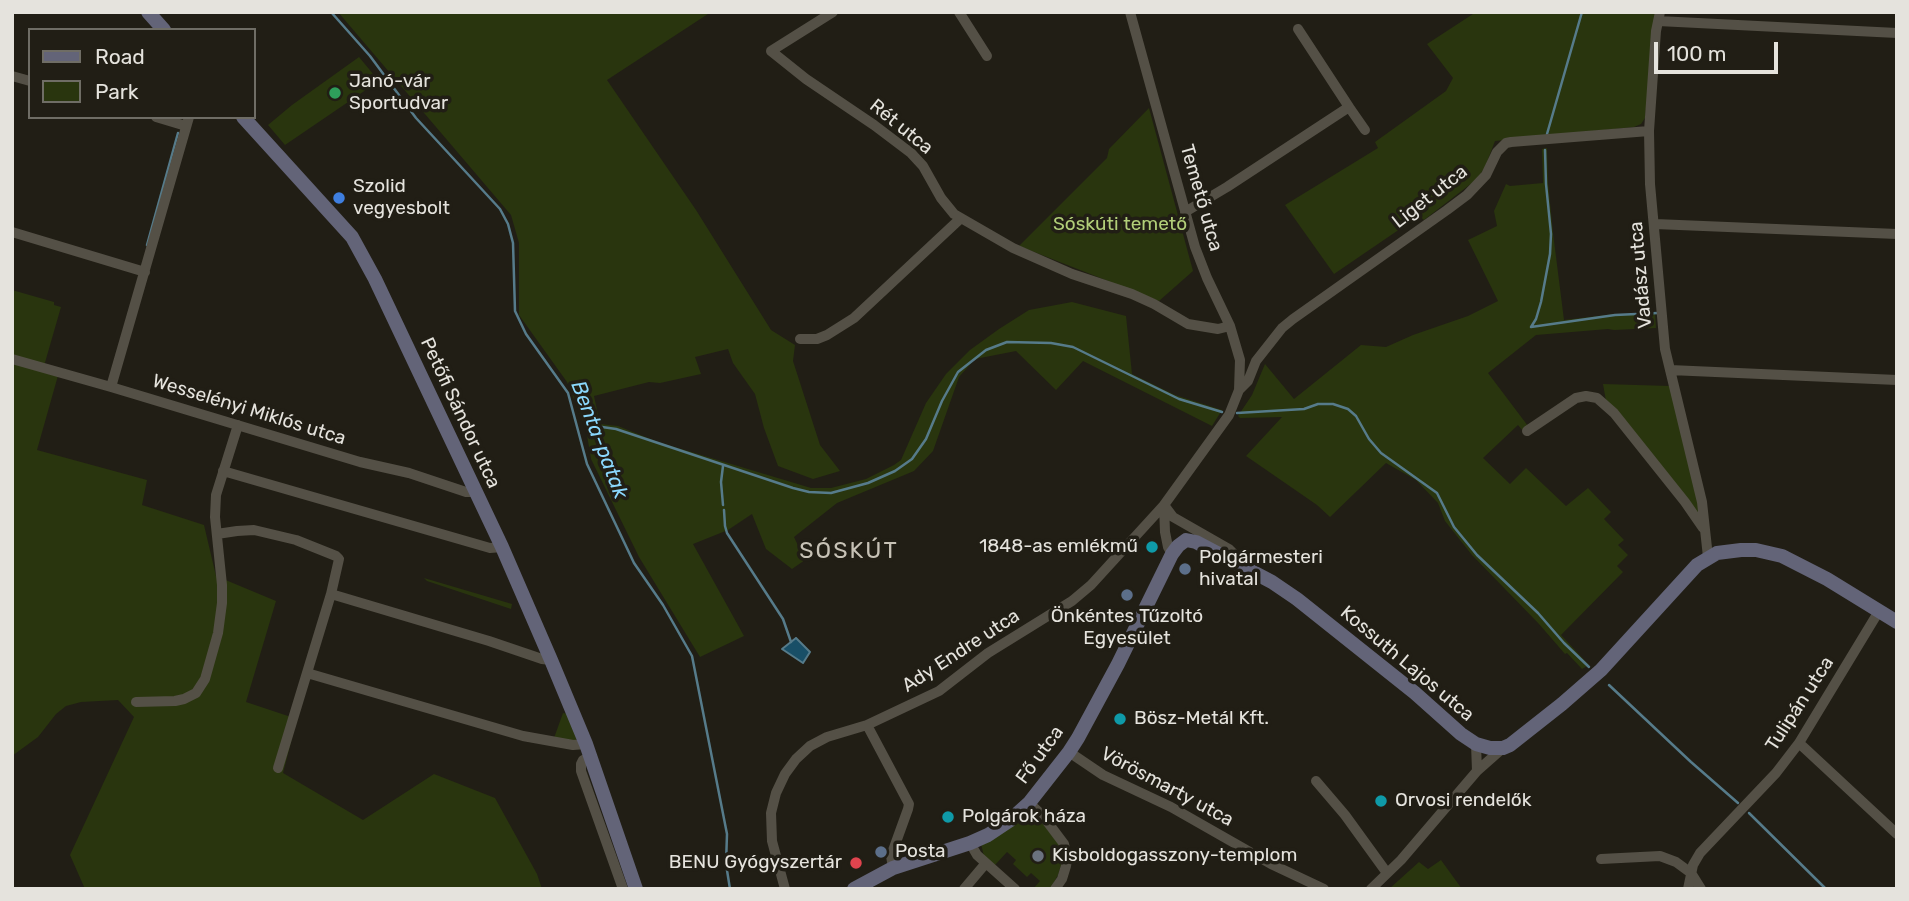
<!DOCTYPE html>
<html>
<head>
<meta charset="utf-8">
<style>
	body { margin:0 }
	#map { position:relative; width:1909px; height:901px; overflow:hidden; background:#211e15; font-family:Rubik,sans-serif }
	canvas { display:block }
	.frame { position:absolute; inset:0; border:14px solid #e5e3dd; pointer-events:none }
	.legend { position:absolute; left:28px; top:28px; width:228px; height:91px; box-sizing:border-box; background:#211e15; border:2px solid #6f6d65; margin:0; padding:9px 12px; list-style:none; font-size:21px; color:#e5e3dd }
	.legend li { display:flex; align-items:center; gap:14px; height:35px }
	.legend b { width:35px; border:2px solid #6f6d65 }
	.scale { position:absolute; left:1654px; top:42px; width:124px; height:32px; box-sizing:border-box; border:4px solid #e5e3dd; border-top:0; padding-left:9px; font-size:21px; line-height:24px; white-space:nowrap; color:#e5e3dd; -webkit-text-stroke:5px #211e15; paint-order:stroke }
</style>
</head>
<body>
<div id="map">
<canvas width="1909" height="901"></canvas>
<div class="frame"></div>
<ul class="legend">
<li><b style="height:9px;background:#636478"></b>Road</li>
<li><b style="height:19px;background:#29350e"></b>Park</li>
</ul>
<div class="scale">100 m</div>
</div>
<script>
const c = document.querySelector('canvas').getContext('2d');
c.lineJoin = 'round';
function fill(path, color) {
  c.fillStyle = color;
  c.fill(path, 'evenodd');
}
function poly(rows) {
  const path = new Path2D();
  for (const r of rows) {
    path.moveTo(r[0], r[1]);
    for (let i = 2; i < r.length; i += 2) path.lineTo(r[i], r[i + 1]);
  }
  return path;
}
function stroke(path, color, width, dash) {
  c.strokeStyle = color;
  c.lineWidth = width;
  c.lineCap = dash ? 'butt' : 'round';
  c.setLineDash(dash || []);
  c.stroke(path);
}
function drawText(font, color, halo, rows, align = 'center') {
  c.font = font + ' Rubik,sans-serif';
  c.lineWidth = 7;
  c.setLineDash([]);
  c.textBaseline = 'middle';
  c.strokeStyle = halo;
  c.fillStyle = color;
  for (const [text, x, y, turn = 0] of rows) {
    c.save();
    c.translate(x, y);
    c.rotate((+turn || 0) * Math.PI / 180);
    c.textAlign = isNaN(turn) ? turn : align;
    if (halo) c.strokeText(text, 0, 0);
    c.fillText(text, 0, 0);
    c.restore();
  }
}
fill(poly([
	[338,12,711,12,607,80,696,210,771,330,795,345,793,361,820,445,840,471,813,479,778,466,764,428,755,394,733,363,728,349,695,357,701,374,660,383,649,382,594,396,600,424,618,426,658,442,811,488,831,488,866,479,894,465,901,460,926,403,946,374,970,350,999,329,1029,310,1072,302,1126,316,1132,374,1175,395,1222,410,1212,426,1083,361,1056,390,1016,351,975,359,959,377,933,451,914,471,837,503,794,537,805,560,792,569,766,549,752,514,728,530,693,544,744,636,700,657,639,557,591,459,586,429,567,382,519,315,519,243,511,215],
	[1476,12,1657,12,1645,118,1641,124,1634,127,1495,141,1485,167,1477,179,1424,220,1419,216,1334,274,1285,205,1378,148,1375,142,1446,91,1453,78,1427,44],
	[359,57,379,81,285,145,268,125,292,105],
	[1149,108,1193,271,1159,301,1019,246,1107,158,1109,149],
	[1547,148,1548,183,1553,233,1564,320,1615,314,1629,315,1655,312,1656,328,1614,330,1608,329,1536,335,1488,373,1528,426,1523,431,1518,425,1483,458,1510,484,1526,468,1566,506,1588,488,1611,512,1604,519,1624,540,1618,545,1628,555,1617,566,1623,572,1561,635,1589,665,1582,669,1567,653,1565,654,1539,624,1472,555,1445,521,1438,503,1416,480,1386,463,1330,517,1317,505,1246,456,1282,417,1240,418,1238,416,1252,395,1265,364,1294,399,1361,345,1386,347,1413,335,1468,316,1498,301,1468,240,1497,226,1494,211,1506,184,1510,186,1543,183,1542,149],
	[12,290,54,302,54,305,61,307,44,366,12,358],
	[12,359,59,372,37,450,147,480,142,505,204,525,216,576,276,601,246,702,297,719,283,773,363,820,434,774,495,798,537,874,542,889,85,889,70,855,134,717,118,700,81,702,66,706,56,714,38,737,12,756],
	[1603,384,1670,386,1699,503,1699,515,1606,401],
	[424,578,512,604,511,609,427,581],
	[563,713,569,714,577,738,574,743,554,738],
	[1028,809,1034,812,1057,842,1062,851,1063,859,1058,875,1050,889,1033,889,1040,881,1031,873,1027,877,1013,864,1016,860,1007,852,995,865,984,856,981,844],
	[1441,860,1462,889,1389,889,1419,862,1428,869]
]), '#29350e');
const water = poly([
	[796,638,810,652,803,663,782,649,796,638]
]);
fill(water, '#194f67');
stroke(water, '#567b8a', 2);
stroke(poly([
	[331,12,370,56,416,118,500,209,508,224,513,243,515,311,526,334,568,393,587,464,634,563,663,605,692,656,727,834,726,864,730,889],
	[1547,134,1582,12],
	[147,245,178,133],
	[1531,327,1536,319,1541,302,1550,254,1551,234,1546,184,1545,150],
	[1531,327,1615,315,1658,313],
	[1237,413,1304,409,1318,404,1333,404,1348,409,1356,416,1369,439,1381,453,1437,493,1454,527,1477,555,1538,613,1564,643,1589,667],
	[595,426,616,429,793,488,809,492,831,493,868,483,895,471,912,459,926,439,942,401,958,372,986,350,1007,342,1051,343,1073,347,1179,399,1222,412],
	[723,466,721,482,723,505],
	[724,510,725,526,727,533,783,619,791,642],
	[1609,685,1691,762,1738,803],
	[1749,813,1826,889]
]), '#567b8a', 2.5);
stroke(poly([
	[833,12,771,51,806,79,874,125,911,153,923,166,941,198,954,214,1013,248,1072,274,1132,294,1154,304,1188,324,1218,329,1230,326],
	[959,12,987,56],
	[1130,12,1195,247,1207,278,1230,326,1240,360,1239,390,1229,415,1164,505,1165,532,1168,547,1172,554],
	[1660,12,1656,31,1649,131,1650,184,1665,349,1702,502,1708,557],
	[1658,21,1897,33],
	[12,76,30,81],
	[1349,107,1365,130],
	[156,117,186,126],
	[1185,212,1227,187,1349,107,1298,29],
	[1655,224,1897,234],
	[12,232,145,272],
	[800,339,817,339,827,335,854,318,961,218],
	[12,359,111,387,360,462,409,473,466,492,476,492],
	[1670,370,1897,380],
	[111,387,189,117],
	[1239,390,1248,381,1256,361,1282,328,1293,319,1447,210,1467,195,1486,175,1497,152,1506,143,1511,142,1649,131],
	[1527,431,1576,398,1586,396,1597,398,1614,413,1685,502,1703,528],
	[223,471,490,548,502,547],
	[217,534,237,531,254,530,296,540,336,556,339,559,331,594,278,768],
	[331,594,489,641,542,659,551,660],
	[307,673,523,736,573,745,586,744],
	[136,702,175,701,184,699,196,693,205,679,218,633,222,603,222,585,215,517,216,495,238,425],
	[867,725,909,804,908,809,891,856,893,868],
	[1799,743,1897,834],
	[1476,744,1477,771],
	[1069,752,1103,775,1171,807,1271,864,1324,889],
	[590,757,583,760,581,764,581,771,623,889],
	[1316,781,1345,815,1387,873],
	[1029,803,1043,816,1064,844,1067,860,1066,866,1062,879,1055,889],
	[970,843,977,855,1015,889],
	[1601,859,1660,856,1676,862,1691,873,1701,889],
	[785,889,772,841,771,813,776,793,785,774,796,759,810,746,827,737,867,725,939,691,988,653,1072,601,1091,585,1164,505,1173,517,1229,549,1234,554,1239,564],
	[964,889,986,863],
	[1371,889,1401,860,1477,771,1503,748],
	[1688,889,1693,865,1700,853,1776,773,1799,743,1879,611]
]), '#545046', 10);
stroke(poly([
	[148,12,164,30],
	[243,117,352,237,375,279,502,547,551,660,586,744,636,889],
	[854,889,893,868,970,843,988,835,1009,821,1029,803,1069,752,1078,738,1118,664,1172,554,1178,546,1186,540,1196,542,1272,582,1297,599,1415,693,1461,734,1476,744,1490,748,1503,748,1510,745,1562,704,1601,670,1697,565,1717,553,1741,550,1756,550,1782,556,1827,579,1897,622]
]), '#636478', 14);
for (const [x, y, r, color] of [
	[335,93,7,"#2e9e5b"],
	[339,198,7,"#3f7fe0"],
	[1152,547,7,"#0f9aa8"],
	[1185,569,7,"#5c6f8a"],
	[1127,595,7,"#5c6f8a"],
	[1120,719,7,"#0f9aa8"],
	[1381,801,7,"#0f9aa8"],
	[948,817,7,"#0f9aa8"],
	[881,852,7,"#5c6f8a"],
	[1038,856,7,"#6b7280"],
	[856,863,7,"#e0444e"]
]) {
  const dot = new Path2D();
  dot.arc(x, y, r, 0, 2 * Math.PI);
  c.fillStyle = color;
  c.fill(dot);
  stroke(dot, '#211e15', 2.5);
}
drawText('19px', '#e5e3dd', '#211e15', [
	["Janó-vár",349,82],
	["Sportudvar",349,104],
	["Szolid",353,187],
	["vegyesbolt",353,209],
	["1848-as emlékmű",1138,547,"right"],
	["Polgármesteri",1199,558],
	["hivatal",1199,580],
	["Önkéntes Tűzoltó",1127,617,"center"],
	["Egyesület",1127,639,"center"],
	["Bösz-Metál Kft.",1134,719],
	["Orvosi rendelők",1395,801],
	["Polgárok háza",962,817],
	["Posta",895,852],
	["Kisboldogasszony-templom",1052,856],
	["BENU Gyógyszertár",842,863,"right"]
], 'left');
drawText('19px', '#e5e3dd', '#211e15', [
	["Rét utca",901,127,39],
	["Liget utca",1430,197,-38],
	["Temető utca",1201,198,74],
	["Vadász utca",1641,275,-95],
	["Wesselényi Miklós utca",249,410,17],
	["Petőfi Sándor utca",460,413,65],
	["Ady Endre utca",961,651,-33],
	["Kossuth Lajos utca",1407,664,40],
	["Tulipán utca",1800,704,-57],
	["Fő utca",1040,755,-54],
	["Vörösmarty utca",1167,787,28]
]);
drawText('19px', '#b2cf79', '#211e15', [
	["Sóskúti temető",1120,225]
]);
drawText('italic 21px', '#8bd8fd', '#211e15', [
	["Benta-patak",599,440,69]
]);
c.letterSpacing = '2px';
drawText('23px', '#c7c2b6', '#211e15', [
	["SÓSKÚT",849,551]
]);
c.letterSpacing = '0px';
</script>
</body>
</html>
